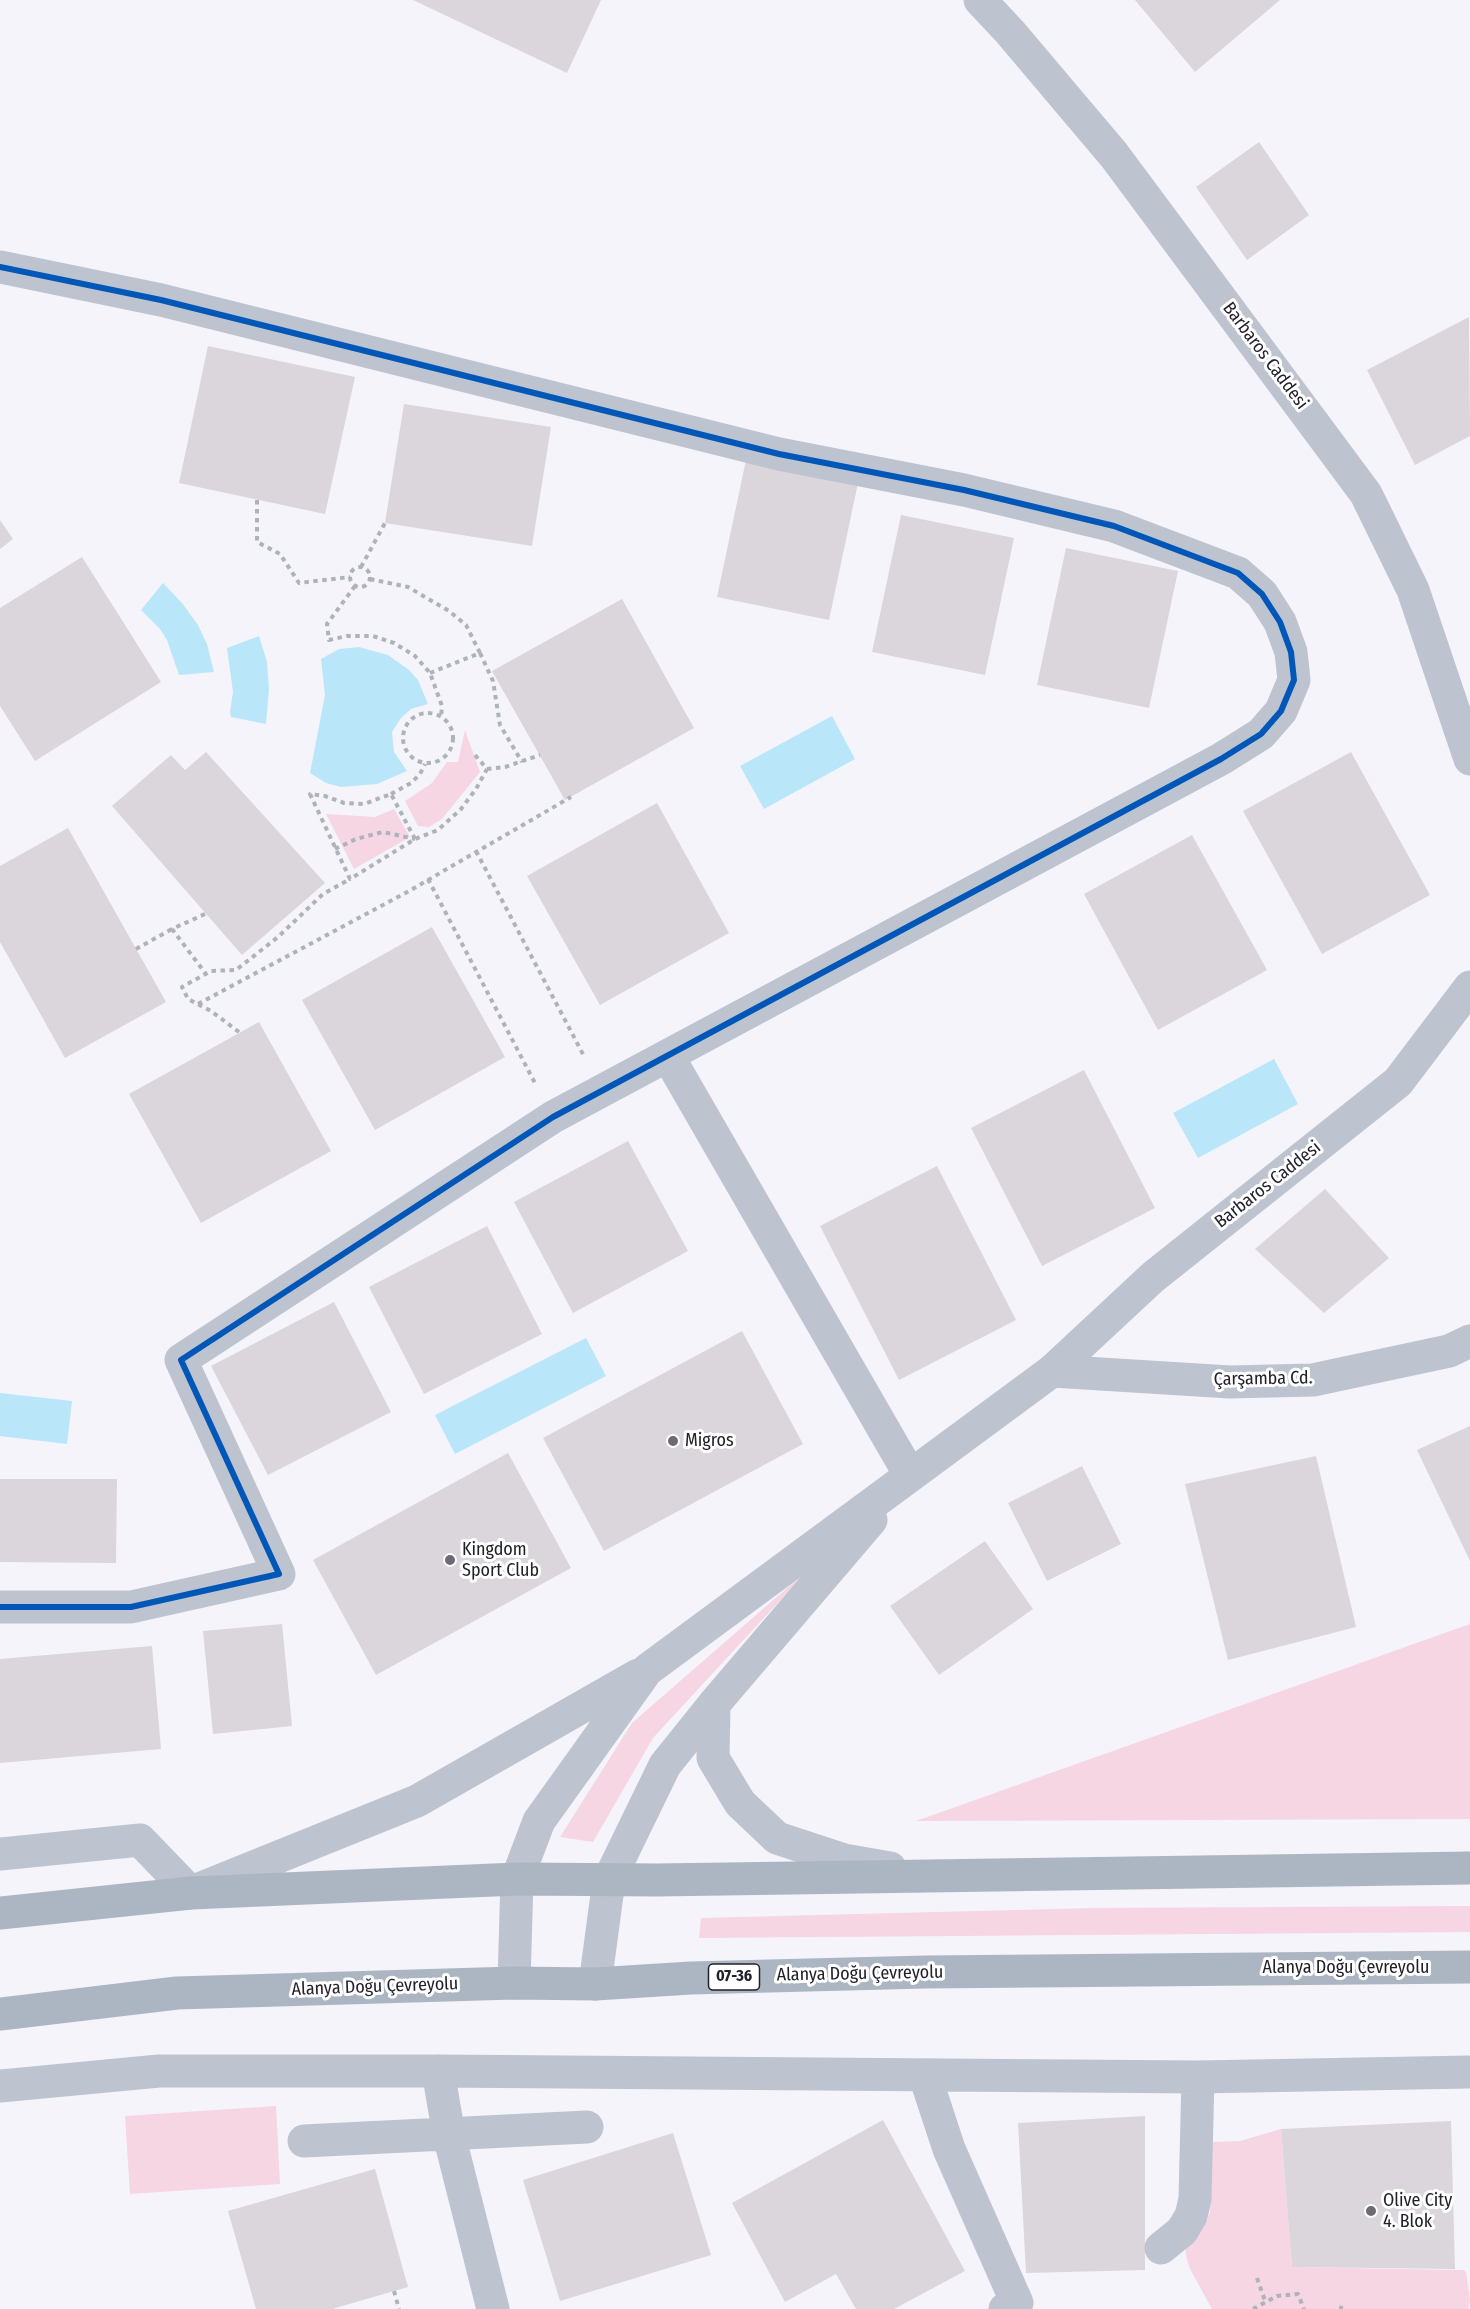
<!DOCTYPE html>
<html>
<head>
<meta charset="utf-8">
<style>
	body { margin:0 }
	canvas { display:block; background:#f4f4fa }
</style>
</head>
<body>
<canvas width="1470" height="2309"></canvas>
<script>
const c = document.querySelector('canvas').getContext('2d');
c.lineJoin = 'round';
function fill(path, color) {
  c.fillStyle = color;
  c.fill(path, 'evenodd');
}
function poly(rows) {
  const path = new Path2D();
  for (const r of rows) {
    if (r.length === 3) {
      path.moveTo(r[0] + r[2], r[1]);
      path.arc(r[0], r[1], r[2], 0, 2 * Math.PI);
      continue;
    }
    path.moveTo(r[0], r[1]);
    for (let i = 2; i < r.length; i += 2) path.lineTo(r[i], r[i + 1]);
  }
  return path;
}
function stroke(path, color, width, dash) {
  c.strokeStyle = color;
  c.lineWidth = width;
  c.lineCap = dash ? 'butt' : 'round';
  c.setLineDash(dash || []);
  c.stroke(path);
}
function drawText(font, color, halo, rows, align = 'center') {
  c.font = font + ' "Fira Sans Condensed",sans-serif';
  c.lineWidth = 6;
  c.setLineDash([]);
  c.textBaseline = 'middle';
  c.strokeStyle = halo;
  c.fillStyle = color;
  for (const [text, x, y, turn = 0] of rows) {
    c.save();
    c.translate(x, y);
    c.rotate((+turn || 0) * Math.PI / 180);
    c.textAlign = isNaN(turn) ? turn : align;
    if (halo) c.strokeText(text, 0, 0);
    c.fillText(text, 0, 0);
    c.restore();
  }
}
fill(poly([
	[465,730,480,772,442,819,429,827,418,826,405,801,432,783,447,762,458,762],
	[394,809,410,837,354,869,326,814,375,817],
	[810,1568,653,1738,593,1842,560,1837,632,1723],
	[1470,1624,1470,1819,916,1821],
	[1470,1906,1470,1932,699,1938,701,1918,1094,1908],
	[276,2106,280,2184,130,2194,125,2116],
	[1281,2129,1292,2267,1464,2270,1466,2272,1470,2300,1468,2309,1212,2309,1190,2269,1186,2256,1185,2242,1191,2232,1207,2220,1210,2212,1212,2142,1240,2141]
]), '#f6d6e3');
fill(poly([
	[163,583,182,603,198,625,207,644,214,672,179,675,167,640,160,629,141,610],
	[259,636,267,662,269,689,266,724,231,717,230,712,233,692,227,648],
	[359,647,388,655,409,670,418,680,428,704,411,709,401,718,392,732,394,752,407,771,377,784,341,787,326,783,310,773,325,695,321,659,339,649],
	[832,716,855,759,764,809,740,766],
	[1274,1059,1298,1104,1198,1158,1173,1113],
	[586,1338,606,1376,455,1454,435,1415],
	[0,1393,72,1401,67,1444,0,1436]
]), '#b9e7f9');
fill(poly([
	[413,0,601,0,567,73],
	[1135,0,1280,0,1195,72],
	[1259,142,1309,215,1247,260,1196,187],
	[1469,317,1470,436,1415,465,1367,370],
	[208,346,355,377,325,514,179,483],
	[404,404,551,427,532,546,385,523],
	[746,460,858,483,829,620,717,597],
	[901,515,1014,538,985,675,872,652],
	[0,520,13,539,0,549],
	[1066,548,1178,571,1149,708,1037,685],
	[82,557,161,682,35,761,0,706,0,608],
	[622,599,694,728,565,800,492,671],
	[206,752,325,883,242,955,112,806,171,755,185,770],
	[1351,752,1430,895,1322,954,1243,811],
	[657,803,729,933,600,1005,527,876],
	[68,828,166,1002,65,1058,0,942,0,866],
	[1192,835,1267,970,1158,1030,1084,894],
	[432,927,505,1057,375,1130,302,1000],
	[259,1022,331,1151,201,1223,129,1094],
	[1084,1070,1155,1208,1042,1266,971,1128],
	[628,1141,688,1251,573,1313,514,1202],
	[937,1166,1016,1320,899,1380,820,1226],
	[1325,1189,1389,1258,1324,1313,1255,1249],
	[487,1226,542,1334,424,1394,369,1287],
	[334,1302,391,1412,268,1475,211,1366],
	[742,1331,803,1444,604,1551,543,1438],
	[1470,1426,1470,1561,1417,1450],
	[508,1453,571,1568,376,1675,313,1560],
	[1316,1456,1356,1627,1228,1660,1185,1484],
	[1082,1466,1121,1544,1047,1581,1008,1503],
	[0,1479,117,1479,116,1563,0,1562],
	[985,1541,1033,1609,939,1675,890,1606],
	[282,1624,292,1726,213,1734,203,1631],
	[152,1646,161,1749,0,1763,0,1659],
	[1145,2116,1145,2270,1026,2273,1018,2123],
	[883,2120,965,2271,894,2309,856,2309,836,2274,785,2302,732,2203],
	[1451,2121,1455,2269,1292,2267,1281,2129],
	[673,2133,711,2255,560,2301,523,2180],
	[375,2169,408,2287,332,2309,256,2309,228,2211]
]), '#dad6dc');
stroke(poly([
	[257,500,257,542,280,554,299,583,350,577],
	[360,577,10],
	[361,567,385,523],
	[370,579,408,587,449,611,466,625,480,653,430,673],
	[355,586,327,624,329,640,347,636,373,636,394,643,415,656,430,673,442,706,441,717],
	[480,653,493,681,500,725,522,762],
	[428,738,25],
	[487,769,505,767,540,755],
	[391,794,411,783,420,774,425,764],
	[415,839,391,794,364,804,344,803,325,796,310,794,350,879,415,839,438,830,461,809,476,789,487,769,475,755],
	[335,849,356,839,383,832,415,839],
	[476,851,585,1058],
	[428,879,536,1085],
	[205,914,172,929,206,974],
	[136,949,172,929],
	[198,1004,409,891,571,797],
	[239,1032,211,1011,188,999,182,987,211,971,236,970,278,937,323,894,350,879],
	[1257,2278,1265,2301],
	[394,2291,399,2309],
	[1253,2309,1277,2296,1298,2294,1304,2309],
	[1340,2309,1342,2306]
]), '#aeb3bb', 4, [4.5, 4.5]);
stroke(poly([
	[980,0,1010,32,1114,155,1366,494,1413,590,1470,759],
	[0,267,161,300,779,454,964,490,1114,526,1238,573,1262,594,1280,622,1291,652,1294,680,1281,711,1261,734,1221,759,553,1117,181,1360,279,1574,131,1607,0,1607],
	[668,1056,910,1475],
	[1052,1371,1153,1277,1398,1082,1470,987],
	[0,1854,140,1840,191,1893],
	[438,2071,449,2135,493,2309],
	[925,2076,949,2149,1017,2303,1005,2309],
	[0,2086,159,2071,438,2071,1198,2077,1470,2072],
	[304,2141,587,2127],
	[1161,2248,1182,2231,1191,2216,1195,2199,1198,2077]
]), '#bdc4cf', 33);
stroke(poly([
	[714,1704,713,1758,740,1803,777,1838,844,1860,890,1868],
	[194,1891,417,1801,638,1675],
	[514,1983,517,1879,539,1821,647,1670,1052,1371,1230,1382,1313,1380,1449,1351,1470,1341],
	[595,1984,609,1880,665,1765,714,1704,871,1520]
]), '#bdc4cf', 33);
stroke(poly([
	[0,1913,191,1893,517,1879,657,1880,1470,1868],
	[0,2014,177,1993,514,1983,595,1984,691,1978,926,1972,1470,1967]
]), '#acb6c3', 33);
stroke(poly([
	[0,267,161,300,779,454,964,490,1114,526,1238,573,1262,594,1280,622,1291,652,1294,680,1281,711,1261,734,1221,759,553,1117,181,1360,279,1574,131,1607,0,1607]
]), '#0057b8', 6);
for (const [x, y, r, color] of [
	[673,1441,6,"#6c6b73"],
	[450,1560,6,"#6c6b73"],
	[1371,2211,6,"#6c6b73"]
]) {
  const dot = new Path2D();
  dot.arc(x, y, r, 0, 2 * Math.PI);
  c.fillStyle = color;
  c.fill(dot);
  stroke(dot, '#fff', 2);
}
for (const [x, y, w] of [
	[734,1977,51]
]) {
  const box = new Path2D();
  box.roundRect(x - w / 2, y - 13, w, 26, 4.5);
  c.fillStyle = '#fff';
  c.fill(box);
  stroke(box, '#22212b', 1.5);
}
drawText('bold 16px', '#22212b', null, [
	["07-36",734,1977]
]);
drawText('18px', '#22212b', '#fff', [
	["Barbaros Caddesi",1265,356,53],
	["Barbaros Caddesi",1268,1185,-38],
	["Çarşamba Cd.",1263,1379,-1],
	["Alanya Doğu Çevreyolu",1346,1968],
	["Alanya Doğu Çevreyolu",860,1974,-1],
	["Alanya Doğu Çevreyolu",375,1987,-2]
]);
drawText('18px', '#22212b', '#fff', [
	["Migros",685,1441],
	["Kingdom",462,1550],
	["Sport Club",462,1571],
	["Olive City",1383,2201],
	["4. Blok",1383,2222]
], 'left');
</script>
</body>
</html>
